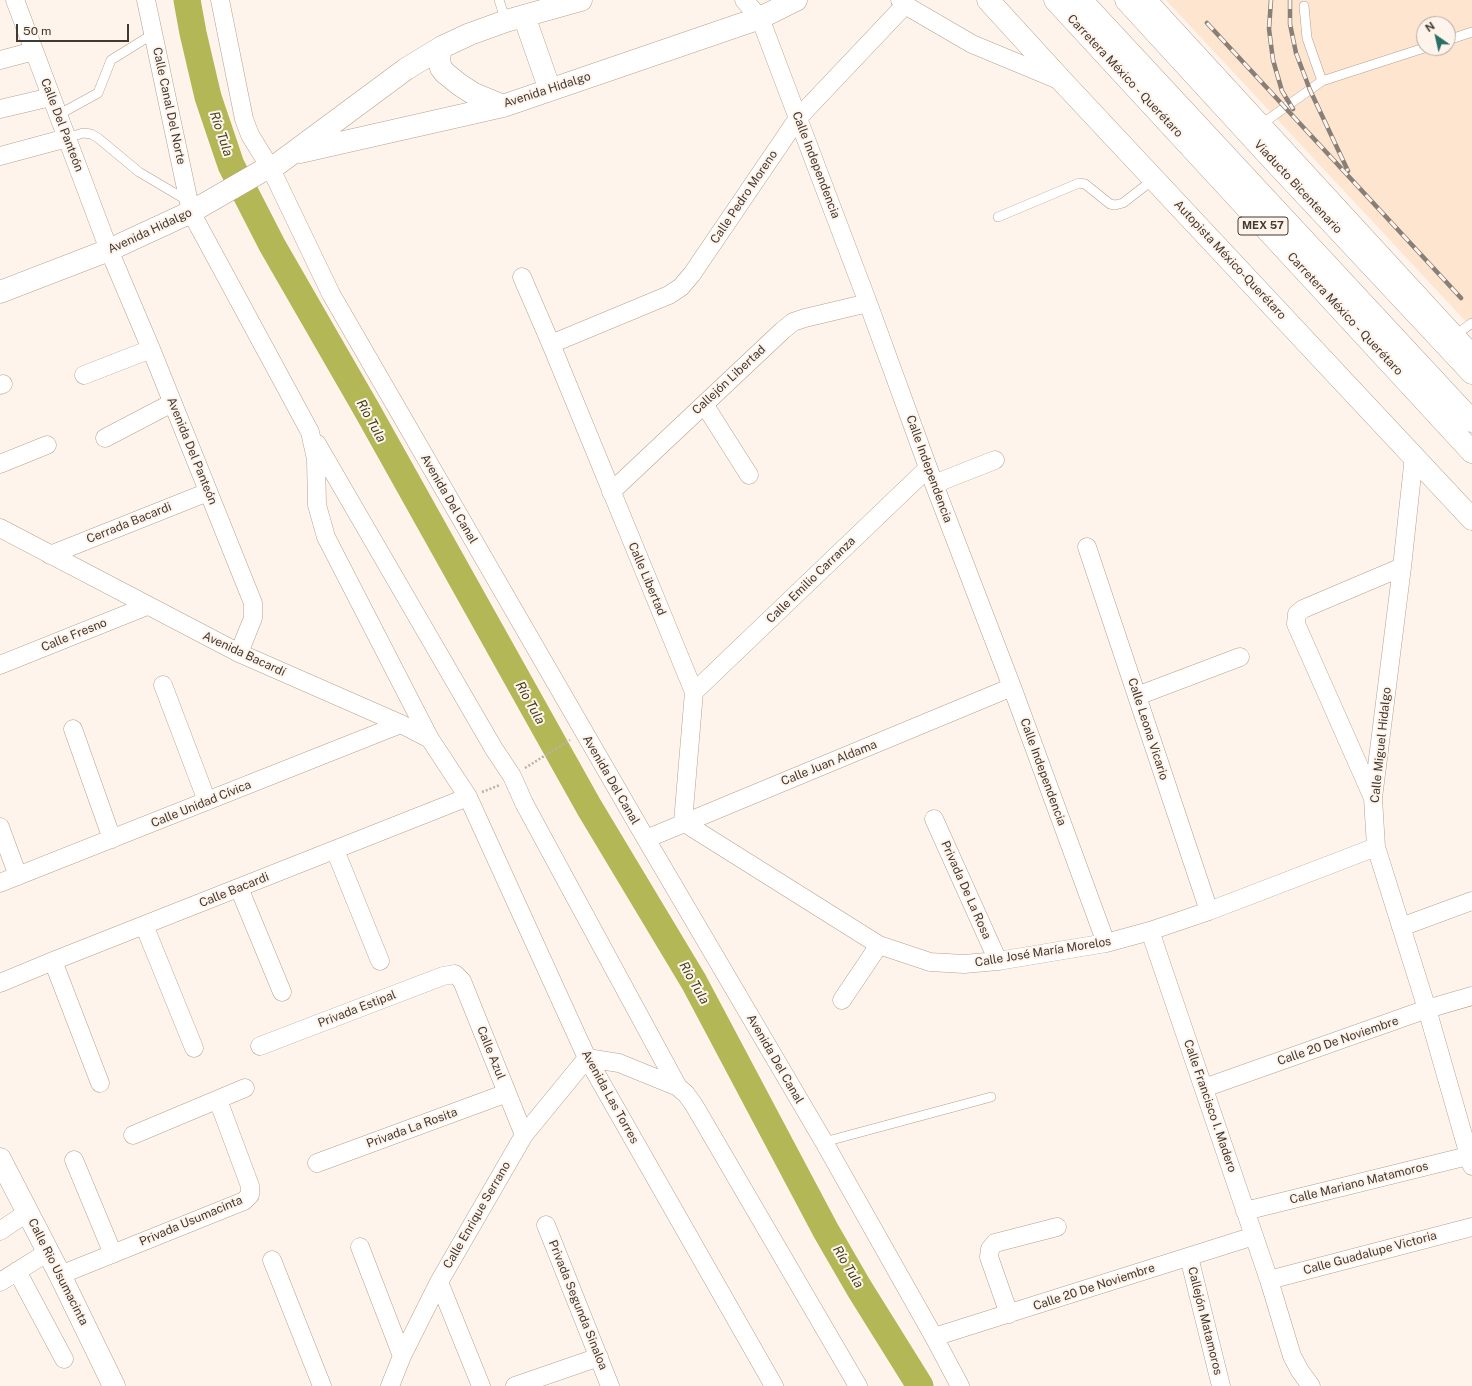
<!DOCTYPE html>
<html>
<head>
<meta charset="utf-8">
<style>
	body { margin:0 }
	#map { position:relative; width:1472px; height:1386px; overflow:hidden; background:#fef4ec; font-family:"Public Sans",sans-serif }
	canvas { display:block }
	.north { position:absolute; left:1416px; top:16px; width:40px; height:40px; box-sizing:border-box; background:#fef4ec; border:1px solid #b3a9a1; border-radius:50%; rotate:326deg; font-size:11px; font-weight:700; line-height:16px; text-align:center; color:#423931 }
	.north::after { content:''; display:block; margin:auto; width:14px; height:18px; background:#296f63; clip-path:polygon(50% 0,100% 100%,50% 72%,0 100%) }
	.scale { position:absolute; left:16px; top:24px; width:113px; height:18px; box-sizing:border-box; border:2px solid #423931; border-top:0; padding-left:5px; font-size:12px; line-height:14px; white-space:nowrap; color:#423931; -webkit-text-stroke:3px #fef4ec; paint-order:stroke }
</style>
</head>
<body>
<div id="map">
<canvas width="1472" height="1386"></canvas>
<div class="north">N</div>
<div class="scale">50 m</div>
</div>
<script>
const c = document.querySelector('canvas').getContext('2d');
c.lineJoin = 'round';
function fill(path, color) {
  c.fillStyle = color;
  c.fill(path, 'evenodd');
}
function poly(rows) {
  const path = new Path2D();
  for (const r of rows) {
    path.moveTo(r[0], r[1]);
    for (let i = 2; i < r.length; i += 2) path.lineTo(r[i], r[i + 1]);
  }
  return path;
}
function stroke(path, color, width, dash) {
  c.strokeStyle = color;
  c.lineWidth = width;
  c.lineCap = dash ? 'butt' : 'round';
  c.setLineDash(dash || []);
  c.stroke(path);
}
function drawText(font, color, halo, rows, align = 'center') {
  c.font = font + ' "Public Sans",sans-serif';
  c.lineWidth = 4;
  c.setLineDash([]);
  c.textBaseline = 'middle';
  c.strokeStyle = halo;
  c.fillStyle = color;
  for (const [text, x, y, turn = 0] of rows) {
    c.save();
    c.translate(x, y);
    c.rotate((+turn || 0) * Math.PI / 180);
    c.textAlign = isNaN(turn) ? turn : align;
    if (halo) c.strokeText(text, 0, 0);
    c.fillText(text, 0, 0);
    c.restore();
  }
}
fill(poly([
	[1166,0,1472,0,1472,328,1456,311],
	[1424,24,1448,24,1448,48,1424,48]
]), '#fde5d0');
stroke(poly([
	[187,0,193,33,208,97,231,165,272,245,367,410,589,807,694,982,826,1231,859,1288,920,1386]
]), '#b3b756', 27);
const service = poly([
	[499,0,506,21],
	[1304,6,1307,38,1322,81],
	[1448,40,1472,32],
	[58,115,98,93,111,60,153,34],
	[1259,126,1322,81,1424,48],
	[67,138,83,133,91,134,98,138,139,172,188,201],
	[998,217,1079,183,1085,184,1110,204,1115,205,1123,203,1154,179],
	[1454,336,1472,323],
	[824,1142,991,1097]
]);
const minor = poly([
	[15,0,109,250,151,349,253,603,253,618,239,653],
	[146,0,191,212,310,432,316,459,317,505,326,537,430,739,468,797,587,1058,774,1386],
	[220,0,244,119,250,135,271,169,331,294,646,839,824,1142,934,1337,960,1386],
	[744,0,760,18,868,303,934,484,1012,687,1106,943],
	[900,0,905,5,972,44,1061,81],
	[0,60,34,51],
	[0,109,51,97],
	[0,156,67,138],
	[522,277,551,344,694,692,683,822,879,945,930,962,964,964,998,961,1106,943,1150,931,1209,911,1376,847],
	[551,344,669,295,681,287,692,274,798,118,905,5],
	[84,375,151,349],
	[0,385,3,384],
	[704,404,749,475],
	[105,438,172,403],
	[317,444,494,749,512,776,524,803,678,1087],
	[1414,456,1402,567,1373,798,1376,847,1427,1009,1472,1166],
	[0,464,47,445],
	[934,484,995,460],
	[611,492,782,331,793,322,805,318,868,303],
	[0,528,239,653,401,724,430,739],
	[1087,547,1209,911],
	[50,555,208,492],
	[0,665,147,606],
	[163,685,207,801],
	[694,692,928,468],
	[1137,696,1240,657],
	[73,729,112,839],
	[1373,798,1296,624,1297,614,1303,609,1402,567],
	[934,819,998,961],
	[0,827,18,876],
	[646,839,1012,687],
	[335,850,380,961],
	[0,883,401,724],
	[239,888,282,992],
	[144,925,194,1048],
	[1401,927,1472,901],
	[1150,931,1269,1280,1292,1356,1300,1371,1311,1386],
	[53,961,100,1083],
	[0,983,53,961,468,797],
	[842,1000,879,945],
	[260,1046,443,976,455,974,462,981,524,1135],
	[1204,1088,1427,1009,1472,996],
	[133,1135,245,1088],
	[74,1160,113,1254],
	[317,1163,507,1093],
	[1245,1211,1472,1155],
	[546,1225,610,1386],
	[0,1231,28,1212],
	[360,1247,402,1356],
	[1189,1257,1221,1386],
	[272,1260,322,1386],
	[17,1271,64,1359],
	[60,1275,244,1201,250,1195,250,1186,218,1100],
	[1269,1280,1472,1227],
	[0,1282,48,1252],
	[439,1282,481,1386],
	[1009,1314,989,1257,990,1249,995,1243,1057,1227],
	[934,1337,1254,1236],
	[390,1386,402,1356,439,1282,524,1135,587,1058,619,1063,678,1087,686,1094,694,1105,858,1386],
	[515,1386,599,1357]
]);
const tertiary = poly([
	[0,1159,60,1275,114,1386]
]);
const secondary = poly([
	[524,16,550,90],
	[442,47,440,52,439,61,441,68,445,73,460,85,474,94,503,106],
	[300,152,503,106,760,18,796,0],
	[0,292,109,250,191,212,262,171,271,169,406,69,442,47,470,34,506,21,581,0]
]);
const primary = poly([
	[988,0,1062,81,1472,519],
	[1145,0,1472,356]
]);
const trunk = poly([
	[1055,0,1472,452],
	[1081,0,1472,421]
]);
const motorway = poly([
	[1126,0,1270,157,1472,373]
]);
stroke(service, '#b6a08c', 10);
stroke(minor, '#b6a08c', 19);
stroke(tertiary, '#b6a08c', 23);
stroke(secondary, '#b6a08c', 23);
stroke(primary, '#b6a08c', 23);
stroke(trunk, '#b6a08c', 23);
stroke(motorway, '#b6a08c', 23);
stroke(poly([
	[525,768,570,740],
	[482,792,500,785]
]), '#bbb1a9', 2.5, [2, 2]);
stroke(service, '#fff', 9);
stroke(minor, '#fff', 18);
stroke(tertiary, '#fff', 22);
stroke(secondary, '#fff', 22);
stroke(primary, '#fff', 22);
stroke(trunk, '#fff', 22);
stroke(motorway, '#fff', 22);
const rail = poly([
	[1271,0,1269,29,1273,60,1282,91,1293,109],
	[1290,0,1290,24,1296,53,1310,90,1348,171],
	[1207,23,1461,298]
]);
stroke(rail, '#887f77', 4.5);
stroke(rail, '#fef4ec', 3, [9]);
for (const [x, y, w] of [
	[1263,226,50]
]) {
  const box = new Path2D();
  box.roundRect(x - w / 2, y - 9, w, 18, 3);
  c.fillStyle = '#fef4ec';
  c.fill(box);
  stroke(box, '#423931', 1);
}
drawText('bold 11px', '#423931', null, [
	["MEX 57",1263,226]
]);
drawText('12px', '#423931', '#fef4ec', [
	["Carretera México - Querétaro",1125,76,47],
	["Avenida Hidalgo",547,90,-18],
	["Calle Canal Del Norte",169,106,78],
	["Calle Del Panteón",62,125,69],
	["Calle Independencia",816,165,69],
	["Viaducto Bicentenario",1298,187,47],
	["Calle Pedro Moreno",744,197,-56],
	["Avenida Hidalgo",150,231,-25],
	["Autopista México-Querétaro",1230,260,47],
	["Carretera México - Querétaro",1345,314,47],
	["Callejón Libertad",729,380,-43],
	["Avenida Del Panteón",192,451,68],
	["Calle Independencia",929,469,70],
	["Avenida Del Canal",449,499,60],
	["Cerrada Bacardi",129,523,-22],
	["Calle Libertad",647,579,67],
	["Calle Emilio Carranza",811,580,-44],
	["Calle Fresno",74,635,-22],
	["Avenida Bacardí",244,654,25],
	["Calle Leona Vicario",1148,729,72],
	["Calle Miguel Hidalgo",1381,745,-84],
	["Calle Juan Aldama",829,763,-22],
	["Calle Independencia",1043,772,70],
	["Avenida Del Canal",611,780,60],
	["Calle Unidad Cívica",201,804,-22],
	["Calle Bacardi",234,890,-22],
	["Privada De La Rosa",966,890,66],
	["Calle José María Morelos",1043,952,-9],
	["Privada Estipal",357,1009,-21],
	["Calle 20 De Noviembre",1338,1041,-19],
	["Calle Azul",491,1053,68],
	["Avenida Del Canal",775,1059,60],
	["Avenida Las Torres",610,1097,61],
	["Calle Francisco I. Madero",1210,1106,71],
	["Privada La Rosita",412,1128,-20],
	["Calle Mariano Matamoros",1359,1183,-14],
	["Calle Enrique Serrano",477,1215,-60],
	["Privada Usumacinta",191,1221,-23],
	["Calle Guadalupe Victoria",1370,1253,-15],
	["Calle Rio Usumacinta",58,1272,63],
	["Calle 20 De Noviembre",1094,1287,-18],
	["Privada Segunda Sinaloa",578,1305,68],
	["Callejón Matamoros",1205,1321,76]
]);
drawText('italic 13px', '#3e3f17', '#fef4ec', [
	["Río Tula",221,134,71],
	["Río Tula",371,421,61],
	["Río Tula",530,703,61],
	["Río Tula",694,983,60],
	["Río Tula",848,1267,59]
]);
</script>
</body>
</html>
